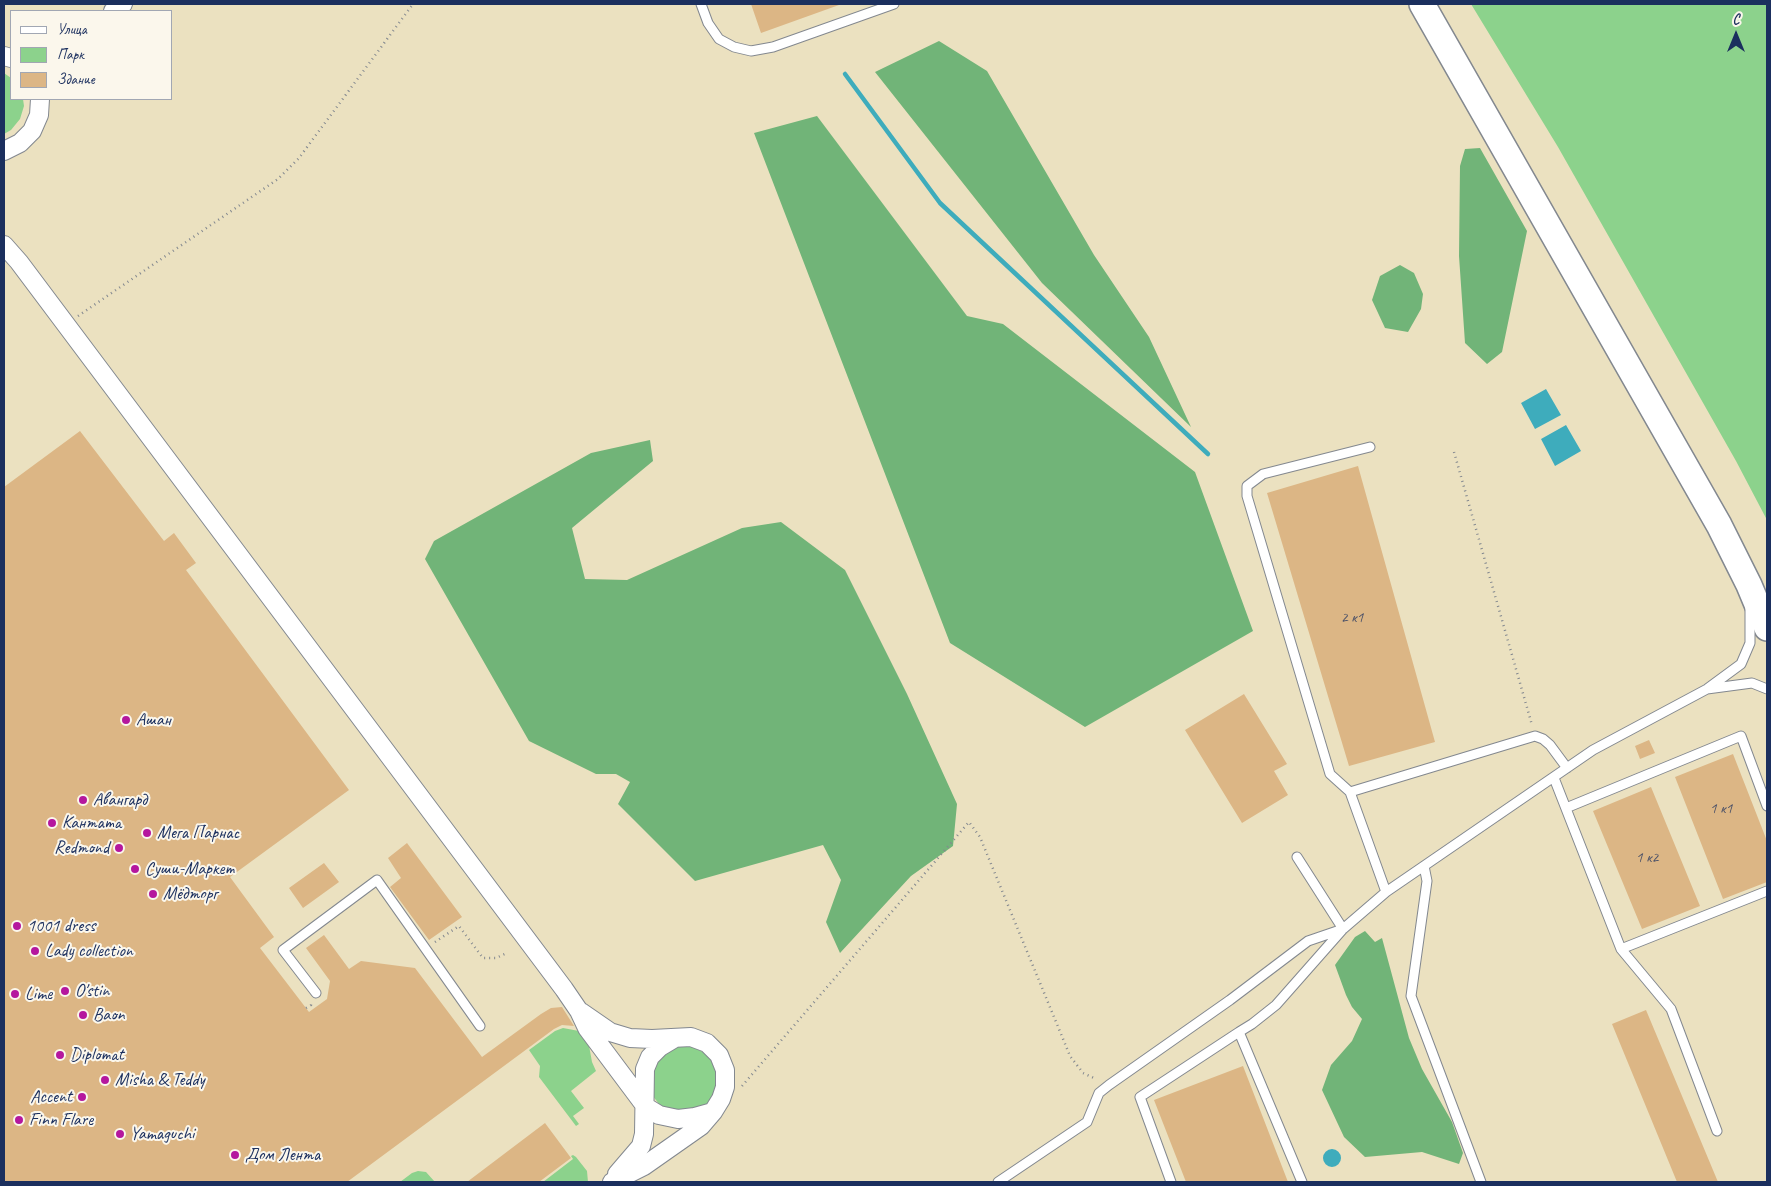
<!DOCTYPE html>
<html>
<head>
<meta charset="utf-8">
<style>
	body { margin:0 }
	#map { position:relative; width:1771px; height:1186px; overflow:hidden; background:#ebe1c0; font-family:Caveat,sans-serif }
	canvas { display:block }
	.frame { position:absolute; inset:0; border:5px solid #1b2f5e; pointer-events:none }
	.legend { position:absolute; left:10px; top:10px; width:162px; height:90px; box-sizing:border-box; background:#fbf7ec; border:1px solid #a1a7b3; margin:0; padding:6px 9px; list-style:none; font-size:15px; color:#1b2f5e }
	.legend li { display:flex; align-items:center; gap:10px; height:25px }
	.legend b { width:25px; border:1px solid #a1a7b3 }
	.north { position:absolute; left:1711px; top:10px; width:50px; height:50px; -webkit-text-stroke:4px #fbf7ec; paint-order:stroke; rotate:0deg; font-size:14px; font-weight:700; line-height:20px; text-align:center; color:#1b2f5e }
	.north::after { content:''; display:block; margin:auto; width:18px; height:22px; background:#1b2f5e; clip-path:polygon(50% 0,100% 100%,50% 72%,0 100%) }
</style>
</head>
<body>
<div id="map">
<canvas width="1771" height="1186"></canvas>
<div class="frame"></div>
<ul class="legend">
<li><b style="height:6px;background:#fff"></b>Улица</li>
<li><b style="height:14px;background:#8cd28c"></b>Парк</li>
<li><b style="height:14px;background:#dcb685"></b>Здание</li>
</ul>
<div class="north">С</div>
</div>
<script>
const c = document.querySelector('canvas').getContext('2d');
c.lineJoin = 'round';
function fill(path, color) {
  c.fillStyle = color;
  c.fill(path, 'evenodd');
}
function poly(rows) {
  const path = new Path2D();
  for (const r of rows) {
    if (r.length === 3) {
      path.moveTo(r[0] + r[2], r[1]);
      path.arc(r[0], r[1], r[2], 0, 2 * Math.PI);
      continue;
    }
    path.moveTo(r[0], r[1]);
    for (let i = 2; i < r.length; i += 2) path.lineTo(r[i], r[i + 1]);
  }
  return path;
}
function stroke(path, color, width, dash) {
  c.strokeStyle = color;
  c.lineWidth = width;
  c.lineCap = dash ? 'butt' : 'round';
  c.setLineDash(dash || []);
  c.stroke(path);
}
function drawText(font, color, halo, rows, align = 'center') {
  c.font = font + ' Caveat,sans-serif';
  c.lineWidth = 4;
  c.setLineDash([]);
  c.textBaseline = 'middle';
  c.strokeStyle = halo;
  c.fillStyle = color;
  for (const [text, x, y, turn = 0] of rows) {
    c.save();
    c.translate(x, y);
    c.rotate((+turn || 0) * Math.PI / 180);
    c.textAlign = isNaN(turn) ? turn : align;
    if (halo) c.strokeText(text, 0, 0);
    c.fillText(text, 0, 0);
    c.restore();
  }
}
fill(poly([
	[1471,4,1767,4,1767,520,1736,461,1558,147],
	[4,73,11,78,11,99,23,99,24,106,20,119,11,130,4,134],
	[563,1028,579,1031,588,1040,592,1062,596,1071,571,1091,584,1108,573,1116,579,1124,576,1126,539,1077,540,1066,529,1050,555,1031],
	[682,1046,693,1047,703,1052,711,1060,716,1070,717,1081,715,1092,710,1102,701,1109,668,1111,659,1104,652,1095,654,1063,671,1048],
	[573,1155,576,1157,587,1171,588,1182,543,1182,573,1159,571,1156],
	[418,1171,426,1172,435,1182,400,1182,412,1173]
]), '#8cd28c');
fill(poly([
	[939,41,987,71,1094,255,1149,337,1191,427,1042,283,875,72],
	[817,116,967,316,1003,324,1195,472,1253,631,1085,727,950,643,754,133],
	[1480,148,1527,231,1502,352,1487,364,1465,343,1459,256,1460,166,1465,149],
	[1400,265,1414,273,1423,294,1421,309,1408,332,1385,328,1372,300,1380,276],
	[650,440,653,461,572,528,585,579,627,580,742,528,781,522,845,570,907,694,957,804,953,846,911,876,840,953,826,922,841,880,823,845,695,881,618,804,630,782,616,774,596,774,529,741,425,559,434,541,591,453],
	[1365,931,1375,942,1382,938,1409,1038,1422,1069,1452,1122,1463,1153,1459,1164,1422,1152,1365,1157,1344,1137,1322,1090,1331,1065,1352,1041,1362,1019,1352,1007,1346,995,1335,965,1355,937]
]), '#71b478');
fill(poly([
	[1546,389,1561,415,1535,429,1521,403],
	[1566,425,1581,451,1555,466,1541,439],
	[1332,1158,9]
]), '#3eacbc');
stroke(poly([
	[845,74,940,203,1208,454]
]), '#3eacbc', 4.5);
fill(poly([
	[751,4,838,4,839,5,761,33],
	[80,431,164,541,174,533,196,563,186,570,349,790,230,877,274,937,260,948,309,1012,327,999,330,981,306,948,324,935,349,969,361,961,415,968,482,1057,541,1014,551,1008,562,1007,574,1026,562,1025,554,1029,347,1182,4,1182,4,487],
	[1358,466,1435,742,1349,766,1267,493],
	[1244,694,1287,764,1274,771,1288,795,1242,823,1185,730],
	[1649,740,1655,753,1640,759,1635,746],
	[1733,754,1767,841,1767,882,1723,899,1675,777],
	[1651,787,1700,906,1642,929,1593,811],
	[407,843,462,917,429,940,390,887,401,878,388,858],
	[324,863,339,882,303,908,289,888],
	[1646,1010,1718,1182,1677,1182,1612,1024],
	[1243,1066,1288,1182,1186,1182,1154,1100],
	[545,1123,571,1158,539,1182,467,1182]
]), '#dcb685');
const service = poly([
	[701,4,708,23,719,39,734,47,751,51,773,47,894,4],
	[1370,447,1263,474,1247,486,1247,496,1330,774,1350,792,1386,892],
	[1707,689,1752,683,1767,689],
	[1554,778,1621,949,1671,1009,1717,1131],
	[1350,792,1535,736,1543,739,1550,745,1567,768],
	[1566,808,1741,736,1767,806],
	[1424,866,1427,881,1411,996,1481,1182],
	[1621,949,1767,891],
	[316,993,283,950,377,880,480,1026],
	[998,1182,1087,1122,1099,1093,1109,1085,1230,1000,1308,941,1343,929,1297,857],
	[1171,1182,1140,1097,1239,1032],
	[1302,1182,1239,1032,1252,1024,1276,1005,1343,929,1386,892,1593,750,1707,689,1741,664,1750,643,1750,607]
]);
const minor = poly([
	[113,11,123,4],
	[4,56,11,58],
	[4,151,20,143,32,131,39,115,40,99],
	[4,245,19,262,564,989,579,1011,587,1028,646,1107,659,1115,678,1119,695,1117,713,1112],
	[581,1012,610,1032,630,1038,652,1039,691,1037,707,1043,719,1055,725,1070,725,1087,721,1099,713,1112,701,1126,644,1166,612,1182],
	[617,1174,641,1146,644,1134,645,1069,650,1057,660,1047,675,1038]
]);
const secondary = poly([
	[1422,4,1719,525,1749,585,1767,628]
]);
stroke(service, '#83888f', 11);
stroke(minor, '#83888f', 20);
stroke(secondary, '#83888f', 28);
stroke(poly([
	[78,316,278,179,299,158,413,4],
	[1454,452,1532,725],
	[435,942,459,926,483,958,496,958,507,953],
	[306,1008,311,1005,310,1003],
	[742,1086,969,822,980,837,1070,1056,1083,1073,1096,1079]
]), '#83888f', 2.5, [1, 4]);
stroke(service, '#fff', 9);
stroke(minor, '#fff', 18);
stroke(secondary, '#fff', 25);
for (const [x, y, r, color] of [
	[126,720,5,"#b5179e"],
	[83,800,5,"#b5179e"],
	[52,823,5,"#b5179e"],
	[147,833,5,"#b5179e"],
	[119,848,5,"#b5179e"],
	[135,869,5,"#b5179e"],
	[153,894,5,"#b5179e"],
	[17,926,5,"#b5179e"],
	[35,951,5,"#b5179e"],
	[65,991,5,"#b5179e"],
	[15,994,5,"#b5179e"],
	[83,1015,5,"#b5179e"],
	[60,1055,5,"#b5179e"],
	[105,1080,5,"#b5179e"],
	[82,1097,5,"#b5179e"],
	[19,1120,5,"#b5179e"],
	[120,1134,5,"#b5179e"],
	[235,1155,5,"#b5179e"]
]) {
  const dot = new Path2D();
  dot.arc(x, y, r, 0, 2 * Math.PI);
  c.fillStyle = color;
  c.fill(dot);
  stroke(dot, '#fbf7ec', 2);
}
drawText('15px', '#4b5168', null, [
	["2 к1",1352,618],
	["1 к1",1721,809],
	["1 к2",1647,858]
]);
drawText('18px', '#1b2f5e', '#fbf7ec', [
	["Ашан",136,720],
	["Авангард",93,800],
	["Кантата",62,823],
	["Мега Парнас",157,833],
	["Redmond",109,848,"right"],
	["Суши-Маркет",145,869],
	["Мёдторг",163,894],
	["1001 dress",27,926],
	["Lady collection",45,951],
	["O′stin",75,991],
	["Lime",25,994],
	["Baon",93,1015],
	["Diplomat",70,1055],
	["Misha & Teddy",115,1080],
	["Accent",72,1097,"right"],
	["Finn Flare",29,1120],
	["Yamaguchi",130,1134],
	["Дом Лента",245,1155]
], 'left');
</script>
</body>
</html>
